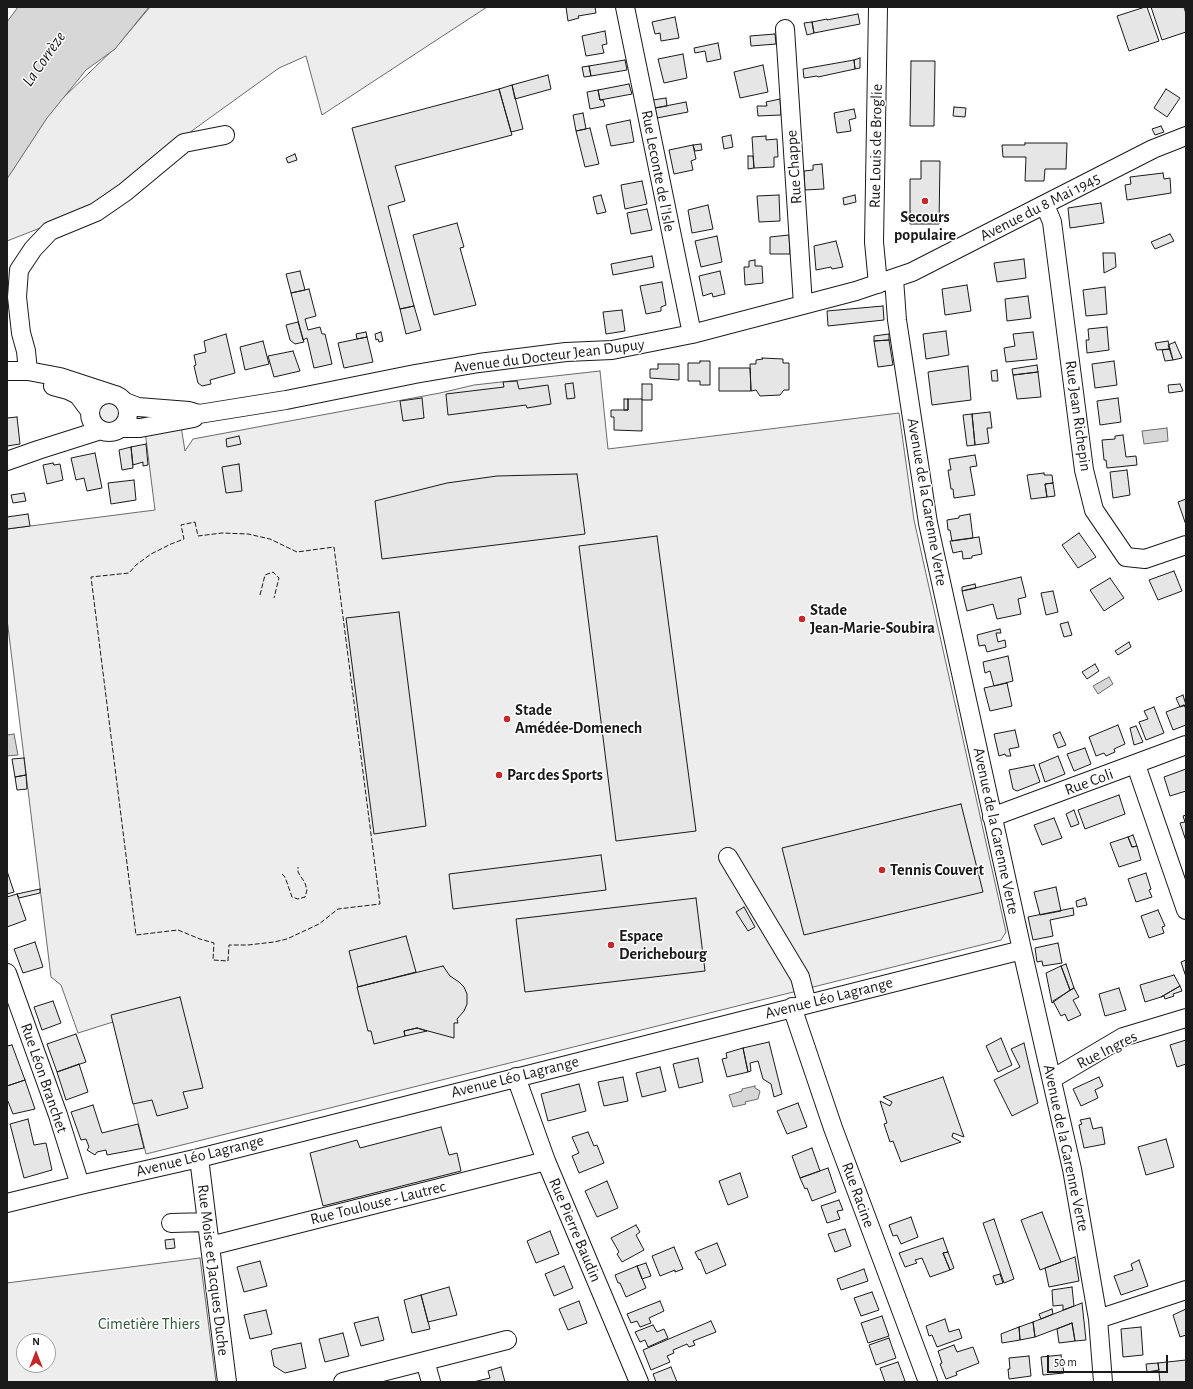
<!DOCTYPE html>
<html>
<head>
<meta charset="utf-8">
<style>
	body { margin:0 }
	#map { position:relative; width:1193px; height:1389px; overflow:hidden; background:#fff; font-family:"Alegreya Sans",sans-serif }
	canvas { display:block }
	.frame { position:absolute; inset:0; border:8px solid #1a1a1a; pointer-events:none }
	.north { position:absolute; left:16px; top:1333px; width:40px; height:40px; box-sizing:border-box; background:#fff; border:1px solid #a3a3a3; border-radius:50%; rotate:0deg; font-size:11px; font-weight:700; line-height:16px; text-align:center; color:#1a1a1a }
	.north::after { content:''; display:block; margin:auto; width:14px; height:18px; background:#c62828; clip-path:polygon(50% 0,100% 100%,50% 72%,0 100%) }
	.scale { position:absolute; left:1047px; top:1355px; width:121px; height:18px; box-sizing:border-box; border:2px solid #1a1a1a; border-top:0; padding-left:5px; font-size:12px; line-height:14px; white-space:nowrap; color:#1a1a1a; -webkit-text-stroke:3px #fff; paint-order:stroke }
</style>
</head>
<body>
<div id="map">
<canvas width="1193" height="1389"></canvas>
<div class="frame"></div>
<div class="north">N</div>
<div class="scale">50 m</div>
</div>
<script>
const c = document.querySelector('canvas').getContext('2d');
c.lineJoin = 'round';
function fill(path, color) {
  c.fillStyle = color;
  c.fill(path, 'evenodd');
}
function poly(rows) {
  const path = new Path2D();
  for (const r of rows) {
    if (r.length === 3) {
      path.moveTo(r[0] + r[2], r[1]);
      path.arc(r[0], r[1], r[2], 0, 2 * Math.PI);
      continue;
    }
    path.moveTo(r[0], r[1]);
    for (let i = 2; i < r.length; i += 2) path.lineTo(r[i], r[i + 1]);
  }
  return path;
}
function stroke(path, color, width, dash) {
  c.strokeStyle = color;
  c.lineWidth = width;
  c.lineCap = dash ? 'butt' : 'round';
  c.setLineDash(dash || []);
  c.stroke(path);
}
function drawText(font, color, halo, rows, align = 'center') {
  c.font = font + ' "Alegreya Sans",sans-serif';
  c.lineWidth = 3;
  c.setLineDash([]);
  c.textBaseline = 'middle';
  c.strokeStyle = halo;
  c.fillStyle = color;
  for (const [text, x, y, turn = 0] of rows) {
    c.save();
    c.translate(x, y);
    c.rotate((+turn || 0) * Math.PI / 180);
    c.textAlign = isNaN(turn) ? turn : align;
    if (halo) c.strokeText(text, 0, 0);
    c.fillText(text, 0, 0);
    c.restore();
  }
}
const built = poly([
	[150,7,487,7,322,115,306,56,279,68,175,143,104,203,7,241,7,152,118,45,150,7],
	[600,371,608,449,899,413,914,520,1006,932,1001,940,146,1154,113,1022,78,1033,61,985,51,977,7,619,7,529,155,510,145,431,181,426,185,451,193,439,440,393,474,385,600,371],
	[110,412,11],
	[200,1258,216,1382,7,1382,7,1283,200,1258],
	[24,1341,48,1341,48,1365,24,1365,24,1341]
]);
fill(built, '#ededed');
stroke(built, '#6a6a6a', 1);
const water = poly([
	[18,7,149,7,115,49,86,70,47,118,7,179,7,22,18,7],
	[1167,428,1168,441,1144,444,1142,431,1167,428],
	[1109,677,1113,684,1098,694,1093,686,1109,677],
	[14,734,18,755,7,756,7,735,14,734],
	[755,1086,755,1088,760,1091,758,1099,745,1102,746,1104,733,1107,729,1095,742,1091,742,1089,755,1086]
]);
fill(water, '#d7d7d7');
stroke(water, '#6a6a6a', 1);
const building = poly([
	[566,7,595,7,596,13,578,16,579,18,568,21,566,7],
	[1145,7,1147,7,1159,41,1129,51,1117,16,1145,7],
	[1151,7,1184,7,1186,14,1186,32,1162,40,1151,7],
	[858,14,860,24,814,33,812,22,827,19,827,20,858,14],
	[675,17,679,38,661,41,660,33,655,34,652,22,675,17],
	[812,22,814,33,807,35,804,23,812,22],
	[605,31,607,44,602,45,604,53,586,56,582,36,605,31],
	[775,34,776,44,751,46,750,36,775,34],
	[718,43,721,59,707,62,705,51,695,53,694,48,718,43],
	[683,54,687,78,664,83,658,59,683,54],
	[860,58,860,68,855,69,854,60,860,58],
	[625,60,627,70,591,76,589,66,625,60],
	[854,60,855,69,818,77,817,76,804,78,803,69,854,60],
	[911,61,935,61,934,126,910,126,911,61],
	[763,65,768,92,740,98,734,72,763,65],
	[589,66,591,76,584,77,582,67,589,66],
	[548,75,551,89,515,99,512,85,548,75],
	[629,84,632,94,600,100,598,90,629,84],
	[512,85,523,129,511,132,499,89,512,85],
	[499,89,512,135,395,166,405,201,388,206,414,306,400,309,352,128,499,89],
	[1166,89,1180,98,1167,117,1154,108,1166,89],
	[598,90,600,100,603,100,605,106,590,109,587,92,598,90],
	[666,98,667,106,655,108,653,100,666,98],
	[780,99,781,115,758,116,757,106,767,106,766,102,780,99],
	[686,102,688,112,657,118,655,108,686,102],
	[954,107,966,108,965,117,953,116,954,107],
	[854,109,856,118,849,120,851,131,837,133,834,113,854,109],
	[583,113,586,129,576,131,573,115,583,113],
	[630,120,634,142,611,146,606,125,630,120],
	[1161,126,1164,132,1155,135,1152,129,1161,126],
	[590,128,599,164,585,167,576,131,590,128],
	[731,135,733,147,724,149,722,137,731,135],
	[766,136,766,140,777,139,778,157,774,157,774,167,754,168,752,137,766,136],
	[1025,143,1067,143,1066,169,1045,169,1044,181,1025,181,1026,157,1003,157,1002,145,1025,145,1025,143],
	[701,144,702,150,695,151,693,145,701,144],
	[693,145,696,159,691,161,693,170,674,174,669,150,693,145],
	[295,154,297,160,288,163,286,158,295,154],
	[748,156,753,156,754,168,748,169,748,156],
	[921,161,940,161,939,224,910,224,910,179,921,179,921,161],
	[822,164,824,189,805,190,804,171,813,170,813,165,822,164],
	[1163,173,1164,179,1170,178,1171,193,1127,200,1125,185,1131,184,1130,177,1163,173],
	[642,181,647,204,625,209,621,185,642,181],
	[601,195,606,212,597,214,593,197,601,195],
	[779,195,780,221,759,222,757,196,779,195],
	[855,195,856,202,844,205,843,198,855,195],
	[1101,203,1104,223,1070,228,1068,208,1101,203],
	[708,205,713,229,692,233,688,210,708,205],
	[647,209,652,230,631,234,627,213,647,209],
	[457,223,464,247,460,248,476,305,434,315,413,235,457,223],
	[1170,234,1174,241,1155,249,1151,242,1170,234],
	[789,235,790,254,770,254,770,237,789,235],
	[717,236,722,262,701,267,695,241,717,236],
	[836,241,843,267,832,269,831,267,816,270,814,246,836,241],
	[1103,253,1115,253,1116,267,1104,273,1103,253],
	[652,256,654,267,613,275,611,264,652,256],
	[1024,259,1026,278,997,282,994,263,1024,259],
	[755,260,755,266,762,266,763,283,745,285,744,267,749,267,749,261,755,260],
	[300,271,305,290,291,293,286,274,300,271],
	[720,271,725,294,713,297,712,293,703,296,699,276,720,271],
	[662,282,666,305,661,307,661,311,646,314,640,286,662,282],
	[967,285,971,311,945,315,942,289,967,285],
	[1105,287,1107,314,1086,316,1083,290,1105,287],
	[309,289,316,316,305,319,308,330,320,327,322,334,325,334,332,364,314,368,307,338,303,340,291,293,309,289],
	[1028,296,1031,318,1007,321,1005,299,1028,296],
	[414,306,421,330,406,334,400,309,414,306],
	[883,306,884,320,828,326,827,311,883,306],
	[622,310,625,331,606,334,603,312,622,310],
	[298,322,304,342,295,344,290,340,286,325,298,322],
	[1107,327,1109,350,1087,353,1086,340,1089,340,1088,329,1107,327],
	[946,331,949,355,926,359,923,334,946,331],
	[366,332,367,337,357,339,356,334,366,332],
	[381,332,383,341,379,342,378,339,376,340,375,334,381,332],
	[1033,332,1037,359,1006,362,1004,348,1015,346,1013,334,1033,332],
	[226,334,235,373,210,380,211,384,202,386,198,383,194,366,196,365,194,355,206,352,204,341,226,334],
	[889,334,889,340,874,341,874,336,889,334],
	[367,337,373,362,344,368,338,343,367,337],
	[889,340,893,365,878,367,874,341,889,340],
	[263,341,269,364,245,370,240,347,263,341],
	[1168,341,1170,349,1157,350,1155,343,1168,341],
	[1175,342,1182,358,1173,360,1168,345,1175,342],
	[1170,349,1173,360,1165,361,1162,350,1170,349],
	[293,351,300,371,274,377,268,356,293,351],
	[762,358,783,359,783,363,789,363,789,390,784,390,780,395,760,396,756,390,751,391,750,364,756,364,756,360,763,359,762,358],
	[700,361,710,361,710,385,700,385,700,381,688,381,688,363,700,363,700,361],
	[1114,361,1117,385,1095,388,1092,364,1114,361],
	[658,364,679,364,679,380,650,378,650,369,658,369,658,364],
	[1037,365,1038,372,1013,375,1012,369,1037,365],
	[968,366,971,400,932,405,928,372,968,366],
	[719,368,750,368,751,391,719,391,719,368],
	[997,370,998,381,992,381,991,371,997,370],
	[1038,372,1041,397,1017,399,1013,375,1038,372],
	[517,381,519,389,548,385,551,404,527,408,526,405,448,415,446,394,504,387,503,382,517,381],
	[573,383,575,398,567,399,565,384,573,383],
	[642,384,652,384,652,400,642,400,642,384],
	[1180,384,1183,391,1169,393,1168,385,1180,384],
	[422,398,424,418,403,421,400,401,422,398],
	[1118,398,1121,422,1100,425,1097,401,1118,398],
	[624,399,628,399,628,410,624,410,624,399],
	[628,399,642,399,642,431,614,430,614,417,611,417,611,410,628,410,628,399],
	[990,412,992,428,987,428,989,443,975,445,972,414,990,412],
	[972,414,975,445,967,446,963,415,972,414],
	[17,417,20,444,7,446,7,418,17,417],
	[1123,435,1126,457,1136,456,1137,465,1107,468,1106,460,1104,460,1102,440,1115,439,1115,436,1123,435],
	[239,436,241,444,227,447,226,439,239,436],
	[146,444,148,465,143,466,143,462,133,465,131,447,146,444],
	[131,447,133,468,122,470,119,450,131,447],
	[95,453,102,488,87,491,84,478,76,480,71,458,95,453],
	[975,455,977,466,970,467,975,495,954,498,953,489,951,489,948,470,951,470,949,459,975,455],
	[53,463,54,465,60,464,63,480,47,484,43,465,53,463],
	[239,464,242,491,226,493,222,467,239,464],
	[1127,470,1130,495,1113,498,1110,472,1127,470],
	[1044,473,1044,475,1052,475,1053,483,1045,484,1047,497,1031,499,1027,475,1044,473],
	[577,474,585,534,382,559,375,501,447,483,497,476,577,474],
	[134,480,136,500,111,504,108,483,134,480],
	[1053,483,1055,496,1047,497,1045,484,1053,483],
	[24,493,26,501,13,503,11,495,24,493],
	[1186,499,1186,525,1178,502,1186,499],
	[28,514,30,526,7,529,7,517,28,514],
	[970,514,973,538,952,541,950,530,948,530,947,520,959,518,959,516,970,514],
	[1079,533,1096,557,1078,568,1062,545,1079,533],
	[657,536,696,831,616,841,579,546,657,536],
	[979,537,982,554,972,556,972,558,963,559,962,551,953,553,950,541,979,537],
	[1174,571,1182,591,1158,600,1149,580,1174,571],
	[1021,577,1026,597,1018,599,1021,614,997,619,993,604,967,611,962,591,1021,577],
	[1110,578,1124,598,1104,611,1090,590,1110,578],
	[975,584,976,588,962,591,962,587,975,584],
	[1053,591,1058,612,1046,615,1041,593,1053,591],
	[399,612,426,826,374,834,346,618,399,612],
	[1068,622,1072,635,1064,637,1060,624,1068,622],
	[1000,629,1001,633,996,633,998,642,1005,640,1006,647,987,652,985,645,979,646,977,635,1000,629],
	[1129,642,1131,647,1118,655,1115,651,1129,642],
	[1008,656,1013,681,994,686,990,671,985,673,983,662,1008,656],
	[1095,664,1099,671,1087,679,1082,672,1095,664],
	[1007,683,1012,706,990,711,984,688,1007,683],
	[1183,695,1186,705,1180,707,1176,698,1183,695],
	[1184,705,1186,709,1186,725,1173,730,1166,712,1184,705],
	[1154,707,1164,733,1146,740,1139,722,1148,719,1144,711,1154,707],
	[1118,725,1125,744,1114,749,1115,752,1106,756,1104,753,1096,756,1089,737,1118,725],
	[1136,726,1143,742,1134,745,1130,728,1136,726],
	[1015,730,1019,747,1009,749,1011,756,1006,756,1005,754,999,756,994,734,1015,730],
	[1060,732,1066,745,1058,748,1053,735,1060,732],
	[1085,748,1091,764,1074,771,1067,754,1085,748],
	[1058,756,1065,774,1045,782,1039,764,1058,756],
	[24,758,26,775,15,777,12,759,24,758],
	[1034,765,1040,782,1017,791,1013,789,1009,770,1034,765],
	[1186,769,1186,791,1170,796,1164,777,1186,769],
	[26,775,27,789,17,790,15,777,26,775],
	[1119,795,1125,814,1085,829,1078,810,1119,795],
	[961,804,983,892,804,935,782,848,961,804],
	[1074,810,1079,824,1071,827,1066,814,1074,810],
	[1186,815,1186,841,1180,823,1185,822,1183,816,1186,815],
	[1054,818,1062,838,1042,845,1034,825,1054,818],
	[1133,835,1137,846,1132,847,1128,837,1133,835],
	[1128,837,1132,847,1137,846,1141,860,1119,867,1110,843,1128,837],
	[601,855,606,890,453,909,449,874,601,855],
	[7,871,14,892,7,894,7,871],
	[1146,873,1151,889,1149,890,1152,897,1136,902,1128,879,1146,873],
	[1056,887,1061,911,1040,915,1034,892,1056,887],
	[40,889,40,893,19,898,17,894,40,889],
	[17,894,26,920,7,927,7,897,17,894],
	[696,898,705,971,525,992,516,919,696,898],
	[1085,898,1087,905,1077,907,1076,901,1085,898],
	[744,907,755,927,748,931,736,912,744,907],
	[1073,908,1074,915,1050,920,1053,936,1033,940,1028,917,1073,908],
	[1158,910,1165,926,1162,927,1164,933,1149,938,1141,916,1158,910],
	[406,936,416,972,358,987,349,951,406,936],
	[35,942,43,967,23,973,14,949,35,942],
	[1058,943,1062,963,1043,966,1042,961,1037,962,1035,948,1058,943],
	[1186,960,1186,977,1181,962,1186,960],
	[1066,964,1074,988,1070,990,1061,966,1066,964],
	[443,966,450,976,459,982,464,987,467,994,467,1004,464,1011,457,1019,458,1023,454,1023,454,1038,417,1028,404,1031,405,1036,374,1044,371,1031,368,1031,357,987,443,966],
	[1061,966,1070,990,1052,1003,1046,973,1061,966],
	[1174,975,1180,986,1161,997,1145,1002,1140,985,1174,975],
	[1180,986,1182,991,1173,994,1174,996,1165,999,1164,996,1161,997,1180,986],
	[1074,988,1079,997,1073,1000,1081,1015,1068,1021,1065,1014,1061,1016,1053,1001,1074,988],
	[1119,988,1126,1010,1105,1016,1099,994,1119,988],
	[180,997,203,1088,183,1092,188,1108,157,1116,152,1100,133,1104,111,1015,180,997],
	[53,1001,61,1023,42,1030,34,1007,53,1001],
	[417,1028,427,1031,405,1036,404,1031,417,1028],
	[76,1034,86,1062,57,1072,47,1044,76,1034],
	[1001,1038,1012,1065,998,1072,986,1046,1001,1038],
	[1186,1040,1186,1064,1177,1067,1170,1045,1186,1040],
	[769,1042,782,1094,774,1097,771,1084,763,1079,758,1061,750,1063,751,1071,748,1072,743,1048,769,1042],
	[1024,1043,1038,1103,1012,1116,994,1080,1020,1067,1011,1049,1024,1043],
	[12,1045,25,1080,7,1086,7,1046,12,1045],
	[743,1048,748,1072,727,1077,722,1059,727,1058,726,1053,743,1048],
	[698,1058,703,1082,679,1088,673,1064,698,1058],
	[79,1064,88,1092,66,1100,57,1072,79,1064],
	[660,1067,666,1091,642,1097,636,1073,660,1067],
	[623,1077,628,1101,604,1106,598,1082,623,1077],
	[943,1077,964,1137,953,1133,952,1137,961,1142,901,1162,893,1141,890,1142,884,1124,887,1123,880,1101,890,1106,892,1102,883,1097,943,1077],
	[1099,1077,1103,1086,1095,1090,1098,1098,1081,1106,1073,1089,1099,1077],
	[25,1080,35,1109,13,1114,7,1099,7,1086,25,1080],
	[579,1084,586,1111,548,1121,541,1094,579,1084],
	[798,1103,807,1127,787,1134,777,1111,798,1103],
	[93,1105,102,1133,138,1124,144,1148,107,1155,106,1150,97,1152,95,1155,87,1150,89,1147,86,1139,81,1140,71,1112,93,1105],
	[1090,1118,1093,1129,1102,1127,1105,1144,1084,1148,1079,1125,1082,1124,1080,1120,1090,1118],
	[28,1119,34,1145,46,1143,52,1170,24,1178,10,1124,28,1119],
	[441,1127,449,1155,457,1153,461,1171,323,1206,310,1153,357,1140,360,1148,441,1127],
	[588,1132,594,1146,597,1145,604,1163,579,1173,572,1156,579,1153,572,1137,588,1132],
	[1166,1139,1174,1167,1146,1175,1138,1147,1166,1139],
	[812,1148,820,1171,800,1178,792,1156,812,1148],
	[828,1168,836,1192,812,1201,807,1188,805,1189,800,1178,828,1168],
	[740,1173,748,1197,728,1205,719,1181,740,1173],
	[607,1181,618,1208,597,1217,585,1191,607,1181],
	[839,1200,843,1210,837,1211,840,1219,827,1223,821,1206,839,1200],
	[1042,1212,1061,1262,1040,1270,1021,1220,1042,1212],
	[911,1217,918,1237,901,1244,897,1235,893,1236,889,1225,911,1217],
	[994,1219,1014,1279,1004,1283,983,1223,994,1219],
	[636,1225,640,1232,636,1235,644,1250,622,1262,617,1254,619,1252,611,1238,636,1225],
	[845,1229,851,1246,835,1252,828,1234,845,1229],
	[550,1231,559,1254,536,1263,527,1241,550,1231],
	[943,1238,948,1252,943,1253,950,1270,930,1277,922,1258,915,1260,917,1263,905,1267,899,1253,943,1238],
	[174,1239,175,1248,166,1249,165,1240,174,1239],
	[717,1243,726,1265,706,1274,700,1259,699,1260,695,1252,717,1243],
	[674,1247,683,1269,675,1272,675,1270,660,1276,652,1256,674,1247],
	[948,1252,954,1268,950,1270,943,1253,948,1252],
	[1075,1257,1079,1281,1049,1287,1045,1268,1075,1257],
	[1139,1260,1148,1286,1121,1295,1114,1276,1133,1270,1131,1264,1139,1260],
	[260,1261,267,1286,244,1292,237,1267,260,1261],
	[646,1263,651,1276,642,1279,637,1266,646,1263],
	[564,1266,573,1288,554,1296,545,1274,564,1266],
	[637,1266,646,1288,626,1297,620,1283,618,1283,615,1275,637,1266],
	[864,1269,868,1281,841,1290,837,1279,864,1269],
	[1000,1274,1003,1283,996,1285,993,1276,1000,1274],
	[449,1287,457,1315,428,1322,421,1295,449,1287],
	[1072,1287,1074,1306,1063,1310,1063,1305,1053,1306,1052,1290,1072,1287],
	[872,1292,879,1310,861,1316,854,1298,872,1292],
	[421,1295,430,1329,412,1333,404,1300,421,1295],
	[579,1301,587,1323,568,1330,559,1309,579,1301],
	[660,1301,664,1311,649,1318,651,1323,640,1327,637,1321,631,1323,627,1314,660,1301],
	[1082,1303,1086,1340,1075,1341,1072,1323,1035,1337,1033,1322,1082,1303],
	[1052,1309,1053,1314,1041,1319,1039,1314,1052,1309],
	[1186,1309,1186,1335,1180,1337,1173,1315,1186,1309],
	[266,1310,272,1334,250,1339,244,1315,266,1310],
	[882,1316,889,1336,868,1343,861,1323,882,1316],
	[378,1317,384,1340,361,1346,354,1323,378,1317],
	[945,1319,949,1332,959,1329,962,1338,937,1347,932,1335,929,1336,926,1326,945,1319],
	[711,1321,716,1332,693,1341,695,1345,689,1347,687,1344,673,1350,674,1353,667,1356,670,1362,651,1370,643,1350,711,1321],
	[1033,1322,1035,1337,1020,1340,1019,1327,1033,1322],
	[1072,1323,1075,1341,1059,1343,1057,1329,1072,1323],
	[653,1325,657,1332,664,1329,668,1338,648,1347,645,1340,640,1342,635,1332,653,1325],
	[1019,1327,1020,1340,1002,1343,1001,1334,1019,1327],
	[1141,1327,1143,1355,1123,1357,1121,1329,1141,1327],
	[343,1333,349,1356,325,1362,319,1339,343,1333],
	[889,1338,896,1358,876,1365,869,1345,889,1338],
	[301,1343,306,1368,285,1373,274,1366,271,1351,273,1349,301,1343],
	[954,1345,957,1352,973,1347,979,1363,956,1372,957,1375,946,1379,940,1364,942,1363,938,1351,954,1345],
	[1061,1355,1064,1373,1043,1375,1041,1357,1061,1355],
	[1029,1356,1031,1376,1009,1379,1008,1369,1010,1369,1009,1358,1029,1356],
	[1186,1360,1186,1382,1160,1382,1158,1363,1186,1360],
	[898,1362,905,1381,901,1382,885,1382,880,1368,898,1362],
	[1158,1363,1159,1370,1147,1372,1146,1364,1158,1363],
	[501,1367,505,1382,473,1382,490,1378,488,1371,501,1367],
	[671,1367,677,1382,656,1382,653,1374,671,1367]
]);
fill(building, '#e6e6e6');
stroke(building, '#1a1a1a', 1);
const minor = poly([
	[625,7,692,334],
	[878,7,874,242,878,284],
	[785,29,803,305],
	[1045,205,1052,222,1084,470,1094,510,1126,557,1145,559,1186,545],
	[894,279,897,320,928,523,1022,950,1072,1169,1098,1319,1103,1382],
	[7,371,28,371,60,377,112,394],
	[28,371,26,351,21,333,17,297,19,270,33,249,50,231,96,212,125,192,184,143,225,135],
	[53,386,68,390,78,395,90,411],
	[109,413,19],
	[125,402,138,407,189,411,199,414,286,400,415,374,479,363,566,352,612,350,692,334,856,291,912,272,1153,149,1186,136],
	[121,428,140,428,194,418],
	[7,461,38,450,101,430],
	[1136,765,1186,910],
	[992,817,1186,745],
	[728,857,800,977,807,1004],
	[7,973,58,1115,80,1185],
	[792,1007,833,1128,928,1382],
	[516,1077,546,1161,639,1382],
	[1052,1079,1123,1037,1186,1018],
	[199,1158,227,1382],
	[7,1203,80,1185,199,1158,1022,950],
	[171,1223,207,1222],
	[210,1246,546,1161],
	[1098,1319,1186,1290],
	[425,1361,431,1382],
	[343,1382,507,1340]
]);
stroke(minor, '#1a1a1a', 20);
stroke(minor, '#fff', 18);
stroke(poly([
	[195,522,198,536,222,533,248,534,270,539,297,552,334,547,380,904,338,909,319,924,287,939,274,942,248,945,229,945,228,961,213,960,214,943,200,939,178,930,136,935,91,577,129,573,136,565,151,554,171,544,184,539,181,525,195,522],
	[260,595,265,575,273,572,279,578,274,598],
	[282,874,285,877,292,897,298,899,305,897,307,890,305,883,298,872,298,867]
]), '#1a1a1a', 1, [5, 2]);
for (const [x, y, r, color] of [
	[925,201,4,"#c62828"],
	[802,619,4,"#c62828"],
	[507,719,4,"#c62828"],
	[499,775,4,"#c62828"],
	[882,870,4,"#c62828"],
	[611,945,4,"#c62828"]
]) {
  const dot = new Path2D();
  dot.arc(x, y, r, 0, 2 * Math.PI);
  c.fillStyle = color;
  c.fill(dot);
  stroke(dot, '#fff', 1.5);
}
drawText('16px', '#1a1a1a', '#fff', [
	["Rue Louis de Broglie",876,146,-89],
	["Rue Chappe",794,167,-94],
	["Rue Leconte de l'Isle",658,171,79],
	["Avenue du 8 Mai 1945",1040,207,-27],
	["Avenue du Docteur Jean Dupuy",549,356,-7],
	["Rue Jean Richepin",1078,416,82],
	["Avenue de la Garenne Verte",927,502,80],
	["Rue Coli",1089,782,-20],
	["Avenue de la Garenne Verte",996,831,78],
	["Avenue Léo Lagrange",829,998,-14],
	["Rue Ingres",1107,1050,-27],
	["Avenue Léo Lagrange",515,1077,-14],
	["Rue Léon Branchet",44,1078,71],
	["Avenue de la Garenne Verte",1066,1148,78],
	["Avenue Léo Lagrange",200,1156,-14],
	["Rue Racine",858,1195,70],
	["Rue Toulouse - Lautrec",378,1203,-14],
	["Rue Pierre Baudin",575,1230,67],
	["Rue Moise et Jacques Duche",213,1270,83]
]);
drawText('bold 16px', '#1a1a1a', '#fff', [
	["Secours",925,217,"center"],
	["populaire",925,235,"center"],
	["Stade",810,610],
	["Jean-Marie-Soubira",810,628],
	["Stade",515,710],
	["Amédée-Domenech",515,728],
	["Parc des Sports",507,775],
	["Tennis Couvert",890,870],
	["Espace",619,936],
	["Derichebourg",619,954]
], 'left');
drawText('16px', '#2b5a34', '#fff', [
	["Cimetière Thiers",149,1324]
]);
drawText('italic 17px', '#1a1a1a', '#fff', [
	["La Corrèze",44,59,-55]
]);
</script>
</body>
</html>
